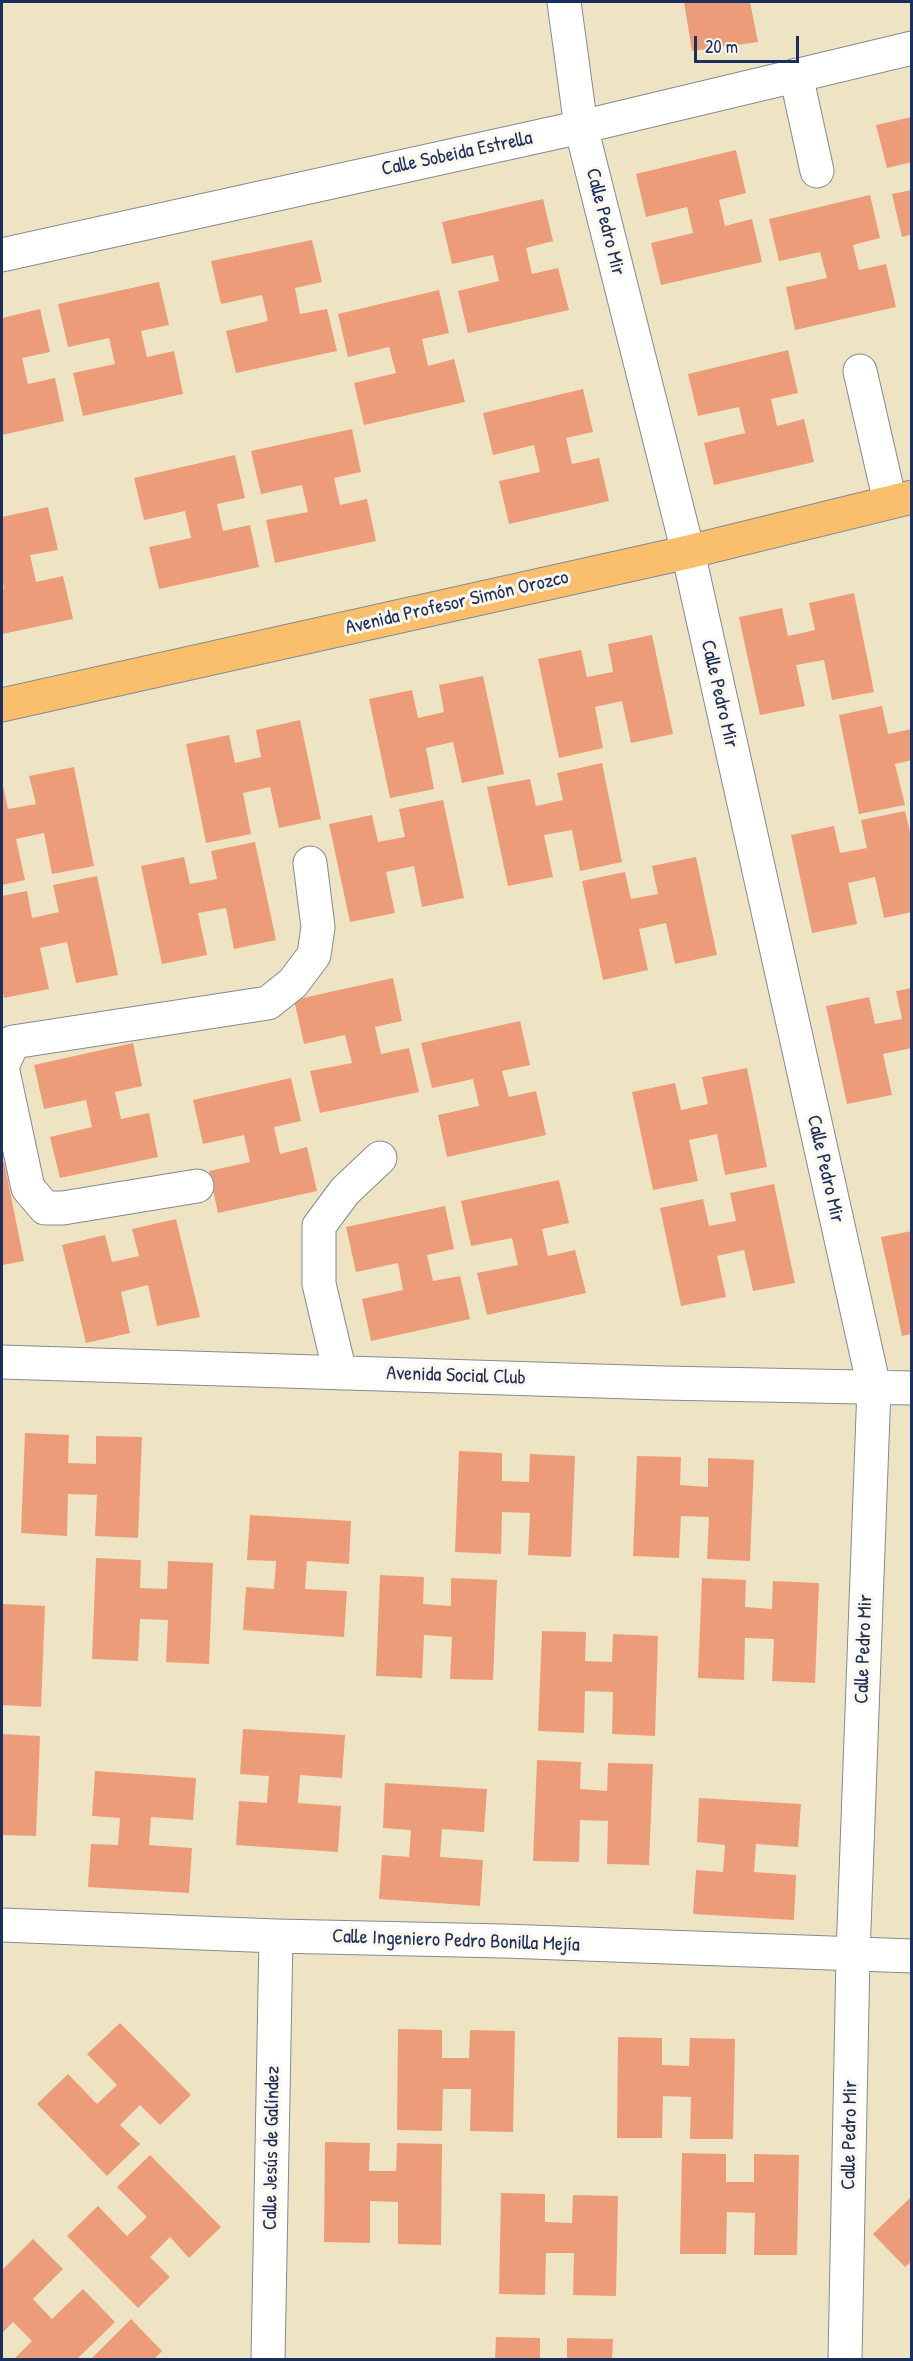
<!DOCTYPE html>
<html>
<head>
<meta charset="utf-8">
<style>
	body { margin:0 }
	#map { position:relative; width:913px; height:2361px; overflow:hidden; background:#eee4c4; font-family:"Patrick Hand",sans-serif }
	canvas { display:block }
	.frame { position:absolute; inset:0; border:3px solid #1b2f5e; pointer-events:none }
	.scale { position:absolute; left:694px; top:36px; width:105px; height:27px; box-sizing:border-box; border:3px solid #1b2f5e; border-top:0; padding-left:8px; font-size:18px; line-height:21px; white-space:nowrap; color:#1b2f5e; -webkit-text-stroke:4px #fbf7ec; paint-order:stroke }
</style>
</head>
<body>
<div id="map">
<canvas width="913" height="2361"></canvas>
<div class="frame"></div>
<div class="scale">20 m</div>
</div>
<script>
const c = document.querySelector('canvas').getContext('2d');
c.lineJoin = 'round';
function fill(path, color) {
  c.fillStyle = color;
  c.fill(path, 'evenodd');
}
function poly(rows) {
  const path = new Path2D();
  for (const r of rows) {
    path.moveTo(r[0], r[1]);
    for (let i = 2; i < r.length; i += 2) path.lineTo(r[i], r[i + 1]);
  }
  return path;
}
function stroke(path, color, width, dash) {
  c.strokeStyle = color;
  c.lineWidth = width;
  c.lineCap = dash ? 'butt' : 'round';
  c.setLineDash(dash || []);
  c.stroke(path);
}
function drawText(font, color, halo, rows, align = 'center') {
  c.font = font + ' "Patrick Hand",sans-serif';
  c.lineWidth = 6;
  c.setLineDash([]);
  c.textBaseline = 'middle';
  c.strokeStyle = halo;
  c.fillStyle = color;
  for (const [text, x, y, turn = 0] of rows) {
    c.save();
    c.translate(x, y);
    c.rotate((+turn || 0) * Math.PI / 180);
    c.textAlign = isNaN(turn) ? turn : align;
    if (halo) c.strokeText(text, 0, 0);
    c.fillText(text, 0, 0);
    c.restore();
  }
}
fill(poly([
	[684,2,750,2,758,42,692,51],
	[912,117,912,162,887,168,876,125],
	[736,150,746,193,719,200,725,226,752,219,762,262,661,285,651,243,693,233,687,207,646,217,636,174],
	[912,190,912,234,902,237,892,194],
	[870,195,880,238,853,245,859,270,886,264,896,307,795,330,786,287,827,278,820,252,779,261,769,219],
	[543,199,553,241,526,248,532,274,558,268,569,310,468,333,458,291,499,281,493,255,452,264,442,222],
	[312,240,322,282,295,288,300,314,327,309,337,351,236,373,226,331,268,321,262,295,221,304,211,261],
	[159,282,169,325,141,331,147,357,174,351,183,394,83,416,73,373,115,364,109,338,68,347,58,304],
	[439,290,449,333,422,339,428,366,454,359,465,402,364,425,354,383,396,373,389,347,348,357,338,314],
	[40,309,50,352,22,358,28,384,55,378,64,421,2,435,2,318],
	[788,350,798,393,771,399,777,426,804,419,814,462,714,485,704,443,745,433,739,407,698,416,688,374],
	[583,389,593,432,566,438,572,464,599,458,609,501,509,524,499,481,540,472,534,445,493,455,483,413],
	[352,429,361,472,334,478,340,505,367,499,376,541,275,563,266,520,308,512,302,485,261,494,251,451],
	[235,455,245,498,217,504,223,531,250,525,259,567,159,589,149,547,191,538,185,511,144,520,134,478],
	[48,507,58,550,30,555,36,582,63,576,73,619,2,634,2,589,4,589,2,578,2,517],
	[854,593,874,692,832,700,824,660,796,665,805,706,760,715,739,617,782,608,788,636,815,630,809,603],
	[652,635,673,734,631,743,622,701,595,707,603,748,559,758,538,659,581,650,587,677,613,672,608,644],
	[483,676,504,774,462,783,453,742,426,748,434,789,390,798,369,699,412,690,418,718,444,712,439,685],
	[882,706,888,734,912,729,912,760,895,764,905,805,859,814,839,715],
	[300,720,321,819,279,828,270,787,243,793,251,834,206,843,186,744,229,735,235,763,261,757,256,730],
	[602,763,622,862,580,871,572,830,544,835,553,877,508,886,487,787,530,779,536,806,563,800,557,773],
	[74,767,94,866,52,874,44,833,16,839,25,880,2,885,2,781,8,809,36,804,29,776],
	[443,800,464,898,422,907,414,866,386,872,395,913,350,922,329,824,372,815,378,842,405,837,399,809],
	[905,811,912,840,912,912,884,918,875,877,848,883,857,924,812,933,791,835,834,826,840,853,867,848,861,820],
	[255,842,276,940,234,949,226,908,198,913,207,955,162,964,141,866,184,857,190,884,217,879,211,851],
	[696,857,717,955,675,964,666,923,639,929,648,970,603,980,582,881,625,872,631,899,658,894,652,866],
	[97,876,118,975,76,983,67,942,40,948,49,989,4,998,2,986,2,896,27,891,32,918,59,912,53,885],
	[393,978,402,1021,375,1027,381,1054,409,1048,419,1092,320,1113,310,1071,352,1063,345,1035,304,1044,294,1000],
	[912,988,912,1048,883,1054,892,1095,847,1104,826,1006,869,997,875,1024,902,1019,896,991],
	[520,1021,530,1065,502,1071,509,1097,536,1091,546,1135,447,1157,438,1115,479,1106,473,1079,432,1088,421,1043],
	[133,1043,142,1086,115,1092,121,1119,149,1113,158,1157,60,1178,50,1137,92,1127,86,1100,44,1109,34,1065],
	[747,1068,767,1167,725,1175,717,1134,689,1140,698,1181,653,1190,632,1092,675,1083,681,1110,708,1104,702,1077],
	[291,1078,301,1121,274,1127,280,1154,307,1147,317,1191,218,1213,209,1171,250,1162,244,1135,203,1144,193,1100],
	[2,1162,4,1162,24,1261,2,1265],
	[559,1180,569,1223,542,1229,548,1256,575,1250,586,1293,487,1315,477,1273,518,1265,512,1238,471,1246,461,1201],
	[774,1184,795,1283,753,1291,744,1250,717,1256,726,1297,681,1306,660,1208,703,1199,709,1226,736,1221,730,1193],
	[445,1206,454,1249,427,1255,433,1281,460,1276,470,1319,371,1341,362,1299,403,1290,398,1263,356,1272,346,1227],
	[176,1219,200,1317,157,1326,148,1285,121,1292,130,1333,86,1343,62,1245,105,1235,112,1262,139,1256,132,1229],
	[912,1231,912,1334,902,1336,881,1237],
	[25,1433,69,1435,68,1463,96,1464,96,1436,142,1437,138,1538,95,1536,97,1495,68,1494,67,1536,21,1533],
	[459,1451,502,1453,502,1481,529,1482,530,1454,575,1456,571,1557,528,1555,530,1513,502,1512,501,1554,455,1552],
	[637,1456,681,1457,680,1485,708,1487,708,1458,754,1460,750,1561,707,1559,709,1517,681,1516,679,1558,633,1556],
	[250,1515,351,1521,349,1564,307,1561,305,1589,347,1591,344,1637,243,1630,246,1587,274,1589,275,1577,276,1561,247,1560],
	[96,1558,141,1560,140,1588,167,1589,168,1561,213,1563,209,1664,166,1662,168,1620,140,1619,138,1661,92,1659],
	[380,1575,424,1577,423,1604,451,1606,451,1578,497,1580,493,1680,450,1679,452,1637,424,1635,422,1678,376,1676],
	[702,1578,746,1580,745,1607,772,1609,773,1581,819,1583,815,1683,772,1681,774,1639,745,1638,744,1680,698,1678],
	[2,1604,45,1606,41,1707,2,1705],
	[542,1631,586,1632,585,1661,612,1662,613,1634,658,1636,655,1736,612,1734,613,1692,585,1691,584,1733,538,1731],
	[243,1729,345,1735,342,1778,300,1775,298,1803,341,1806,338,1852,236,1845,239,1801,267,1803,269,1776,240,1774],
	[2,1734,40,1736,36,1836,2,1835],
	[537,1760,581,1762,580,1789,607,1791,608,1763,653,1764,649,1865,607,1864,608,1821,580,1820,579,1862,533,1861],
	[95,1771,196,1778,193,1820,151,1817,149,1845,192,1848,189,1893,88,1887,91,1844,118,1845,120,1818,92,1816],
	[385,1783,487,1789,484,1832,442,1829,440,1857,483,1860,480,1906,379,1899,382,1855,409,1857,411,1830,383,1828],
	[699,1798,801,1804,798,1847,756,1844,754,1872,796,1875,794,1920,693,1914,696,1870,723,1872,725,1845,697,1842],
	[120,2023,191,2095,160,2125,140,2105,120,2125,140,2144,107,2176,37,2104,68,2074,97,2104,117,2085,87,2054],
	[398,2029,442,2030,442,2058,469,2058,470,2030,515,2031,513,2132,470,2131,471,2089,443,2089,442,2131,397,2130],
	[618,2037,662,2038,662,2065,689,2066,690,2038,735,2039,733,2139,690,2139,691,2097,663,2096,662,2138,617,2138],
	[325,2142,370,2143,369,2171,396,2171,397,2143,442,2144,441,2245,398,2244,398,2202,370,2201,370,2243,324,2242],
	[682,2153,726,2154,726,2182,754,2182,754,2154,799,2155,797,2255,754,2255,755,2213,727,2212,726,2254,680,2254],
	[150,2155,221,2227,189,2258,170,2237,150,2257,170,2277,138,2308,67,2236,98,2206,127,2236,147,2217,117,2187],
	[501,2193,545,2194,545,2222,572,2223,573,2195,618,2196,616,2296,573,2295,574,2253,546,2253,545,2295,499,2294],
	[912,2196,912,2261,905,2267,873,2234],
	[33,2239,63,2269,33,2299,52,2319,83,2289,115,2322,76,2360,13,2360,32,2341,13,2322,2,2333,2,2270],
	[131,2319,162,2351,153,2360,90,2360],
	[496,2337,540,2338,540,2360,495,2360],
	[567,2338,613,2339,612,2360,567,2360]
]), '#ed9c79');
const minor = poly([
	[564,2,581,127,688,552,874,1387,853,1955,845,2360],
	[796,75,817,171],
	[2,255,581,127,912,48],
	[860,371,890,502],
	[197,1186,63,1208,45,1208,28,1188,2,1067,13,1042,268,1003,293,983,314,955,318,927,310,863],
	[2,1362,662,1383,912,1388],
	[340,1373,319,1284,319,1226,345,1191,380,1158],
	[2,1925,276,1936,504,1941,912,1956],
	[268,2360,276,1936]
]);
const major = poly([
	[2,705,688,552,912,497]
]);
stroke(minor, '#848a91', 35);
stroke(major, '#848a91', 35);
stroke(minor, '#fff', 33);
stroke(major, '#f9bf6d', 33);
drawText('20px', '#1b2f5e', '#fbf7ec', [
	["Calle Sobeida Estrella",457,154,-12],
	["Calle Pedro Mir",605,222,76],
	["Avenida Profesor Simón Orozco",457,603,-13],
	["Calle Pedro Mir",719,694,77],
	["Calle Pedro Mir",825,1169,77],
	["Avenida Social Club",456,1376,2],
	["Calle Pedro Mir",864,1649,-88],
	["Calle Ingeniero Pedro Bonilla Mejía",456,1941,2],
	["Calle Pedro Mir",850,2135,-89],
	["Calle Jesús de Galíndez",272,2148,-89]
]);
</script>
</body>
</html>
